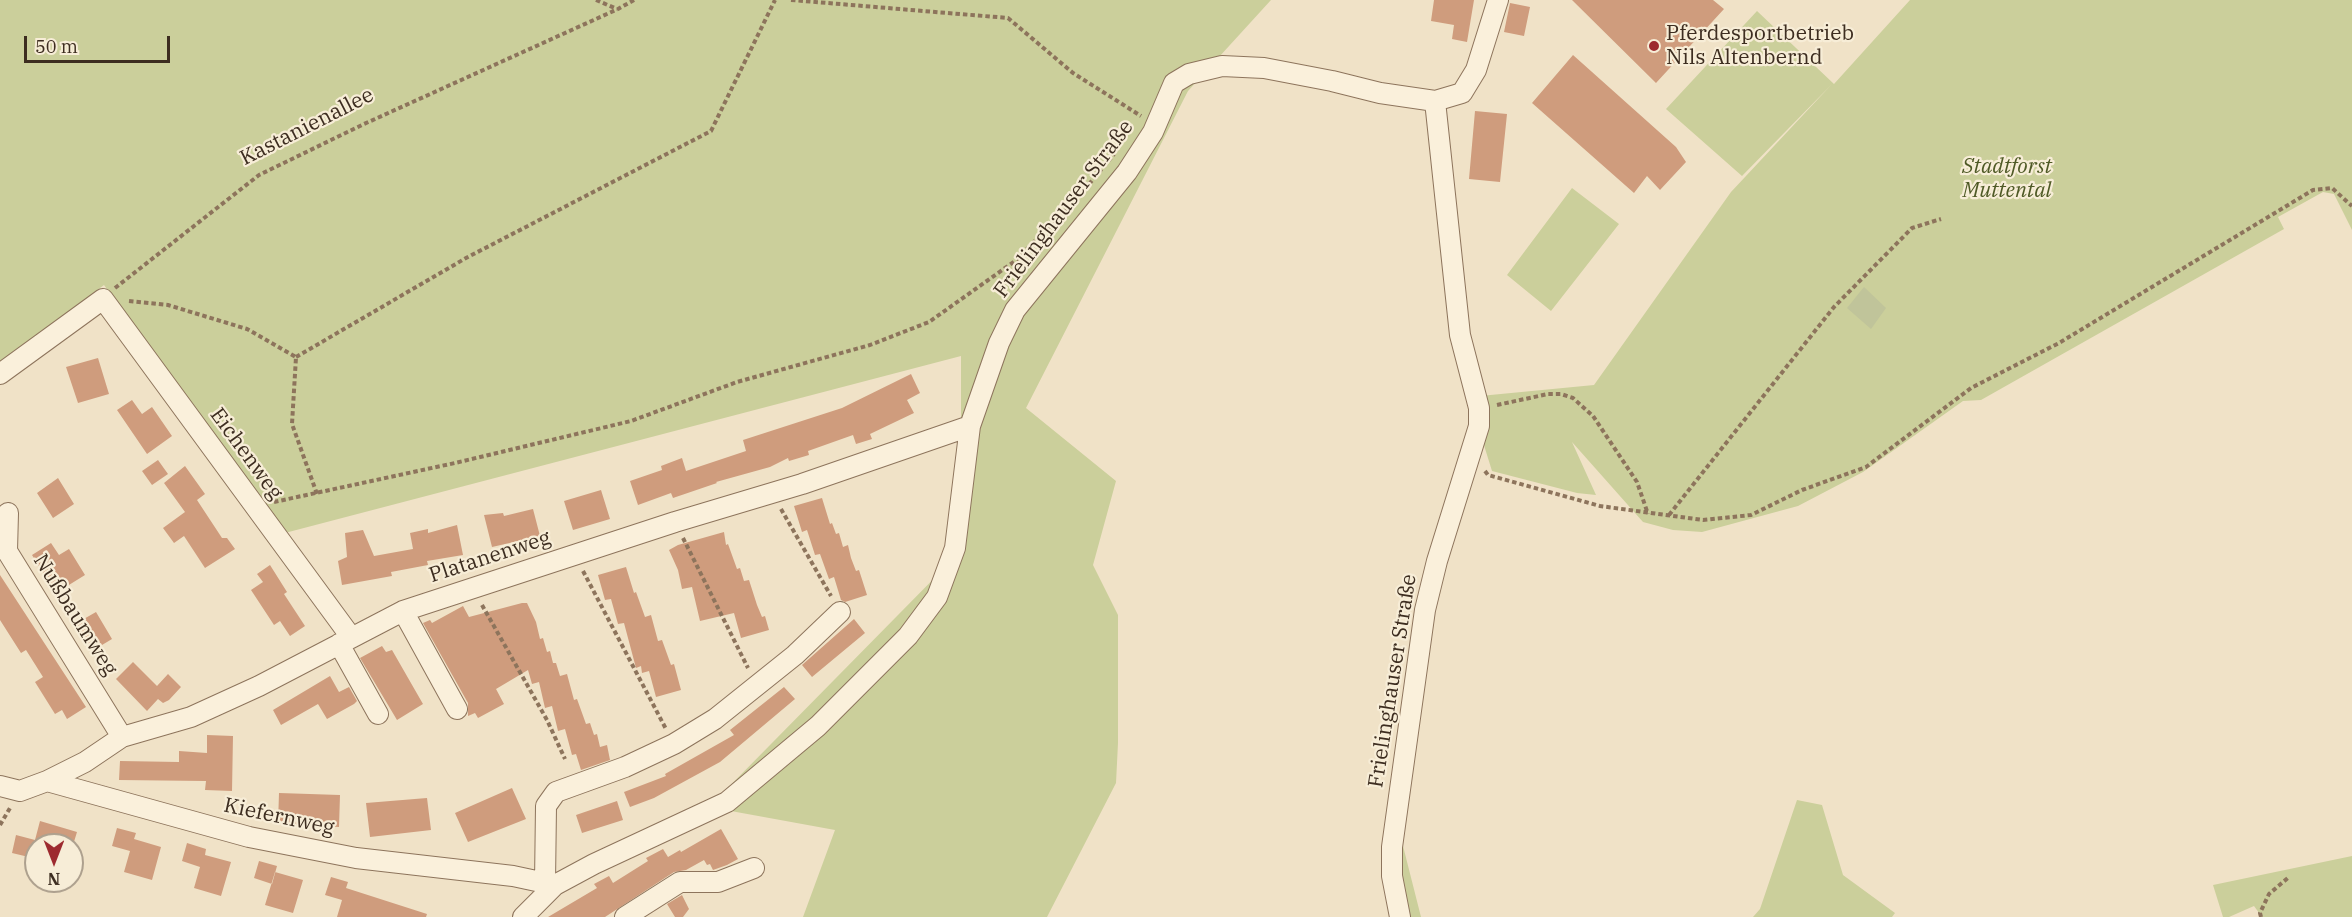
<!DOCTYPE html>
<html>
<head>
<meta charset="utf-8">
<style>
	body { margin:0 }
	#map { position:relative; width:2352px; height:917px; overflow:hidden; background:#f0e2c7; font-family:"IBM Plex Serif",serif }
	canvas { display:block }
	.north { position:absolute; left:24px; top:833px; width:60px; height:60px; box-sizing:border-box; background:#f7edd7; border:2px solid #ada08e; border-radius:50%; rotate:180deg; font-size:16px; font-weight:700; line-height:24px; text-align:center; color:#3d2d20 }
	.north::after { content:''; display:block; margin:auto; width:21px; height:27px; background:#9d2a2f; clip-path:polygon(50% 0,100% 100%,50% 72%,0 100%) }
	.scale { position:absolute; left:24px; top:36px; width:146px; height:27px; box-sizing:border-box; border:3px solid #3d2d20; border-top:0; padding-left:8px; font-size:18px; line-height:21px; white-space:nowrap; color:#3d2d20; -webkit-text-stroke:4px #f7edd7; paint-order:stroke }
</style>
</head>
<body>
<div id="map">
<canvas width="2352" height="917"></canvas>
<div class="north">N</div>
<div class="scale">50 m</div>
</div>
<script>
const c = document.querySelector('canvas').getContext('2d');
c.lineJoin = 'round';
function fill(path, color) {
  c.fillStyle = color;
  c.fill(path, 'evenodd');
}
function poly(rows) {
  const path = new Path2D();
  for (const r of rows) {
    path.moveTo(r[0], r[1]);
    for (let i = 2; i < r.length; i += 2) path.lineTo(r[i], r[i + 1]);
  }
  return path;
}
function stroke(path, color, width, dash) {
  c.strokeStyle = color;
  c.lineWidth = width;
  c.lineCap = dash ? 'butt' : 'round';
  c.setLineDash(dash || []);
  c.stroke(path);
}
function drawText(font, color, halo, rows, align = 'center') {
  c.font = font + ' "IBM Plex Serif",serif';
  c.lineWidth = 4.5;
  c.setLineDash([]);
  c.textBaseline = 'middle';
  c.strokeStyle = halo;
  c.fillStyle = color;
  for (const [text, x, y, turn = 0] of rows) {
    c.save();
    c.translate(x, y);
    c.rotate((+turn || 0) * Math.PI / 180);
    c.textAlign = isNaN(turn) ? turn : align;
    if (halo) c.strokeText(text, 0, 0);
    c.fillText(text, 0, 0);
    c.restore();
  }
}
fill(poly([
	[0,0,1271,0,1188,91,1026,408,1116,481,1093,565,1118,615,1118,743,1116,783,1047,917,803,917,835,830,709,807,961,551,961,356,281,534,104,285,0,364],
	[1910,0,2352,0,2352,230,2334,194,2323,192,2278,217,2284,229,1981,400,1963,401,1863,472,1798,506,1702,532,1673,530,1643,522,1572,442,1596,495,1577,493,1492,471,1483,442,1480,396,1594,385,1731,192,1832,84,1742,176,1666,109,1757,11,1834,84],
	[1572,188,1619,224,1551,311,1507,275],
	[1797,800,1822,805,1843,875,1895,913,1892,917,1753,917,1760,909],
	[1401,838,1421,917,1407,917,1401,889],
	[2352,856,2352,917,2262,917,2254,906,2229,917,2223,917,2213,885]
]), '#cbcf9b');
fill(poly([
	[1864,287,1886,308,1871,329,1847,308]
]), '#c0c49a');
fill(poly([
	[1434,0,1474,0,1467,42,1452,39,1454,25,1431,21],
	[1572,0,1713,0,1724,9,1656,83],
	[1510,3,1530,7,1524,36,1504,32],
	[1573,55,1676,147,1686,162,1660,190,1647,176,1634,193,1532,103],
	[1475,111,1507,114,1500,182,1469,179],
	[98,358,109,394,78,403,66,367],
	[911,374,920,393,907,400,914,413,870,434,872,439,856,444,853,435,808,451,809,455,789,461,788,458,770,467,716,482,717,483,673,498,671,493,638,505,630,481,662,470,661,466,682,458,686,471,746,451,743,440,842,408],
	[132,400,142,414,152,407,172,436,147,454,117,410],
	[158,460,168,474,152,485,142,471],
	[185,466,205,494,197,500,222,538,227,538,235,549,205,568,184,536,174,543,163,528,185,512,164,483],
	[58,478,74,504,53,518,37,493],
	[601,490,610,519,573,530,564,501],
	[822,498,830,524,832,523,836,534,839,533,843,547,848,545,851,558,856,571,859,570,867,595,845,602,841,600,834,577,829,579,820,554,815,555,807,530,802,532,794,506],
	[533,509,540,536,492,547,484,515,503,513,504,516],
	[457,525,463,555,427,561,428,565,391,572,392,576,342,585,338,561,347,557,345,533,363,530,374,556,413,549,410,533,428,529,428,533],
	[724,532,726,545,728,544,737,569,740,568,744,581,749,580,757,605,762,617,765,616,769,630,741,638,734,613,700,621,692,587,682,589,678,570,669,550,678,545],
	[51,543,59,555,69,549,85,575,56,593,32,555],
	[270,565,287,592,284,594,305,626,290,636,280,621,274,625,251,590,263,582,257,574],
	[626,567,634,593,636,592,645,617,651,615,658,641,662,640,671,665,674,664,681,690,656,697,649,671,642,673,641,666,636,668,624,623,618,624,611,599,605,600,598,575],
	[0,575,86,707,67,719,62,710,55,714,35,682,43,677,26,650,21,653,0,620],
	[522,603,527,603,536,622,540,639,543,638,547,652,550,651,553,663,556,663,560,676,567,674,574,700,577,699,586,724,590,723,594,735,597,734,600,747,607,745,610,760,581,770,576,754,572,755,565,729,558,731,552,706,545,708,539,682,532,684,528,670,496,689,504,704,478,718,475,713,468,716,468,703,423,623,430,620,432,623,463,606,469,617],
	[96,612,112,639,92,651,75,624],
	[854,619,865,633,812,677,802,665],
	[382,646,386,652,392,650,423,704,397,720,360,658],
	[133,662,157,686,168,674,181,687,169,700,163,703,158,699,147,711,116,679],
	[330,676,339,692,349,687,357,701,354,704,327,719,318,704,281,725,273,710],
	[784,687,795,699,720,762,654,798,630,807,624,792,666,776,665,774,734,735,730,730],
	[207,735,233,736,232,791,205,790,206,781,119,780,120,761,179,762,179,751,207,753],
	[512,788,526,819,468,842,455,813],
	[279,793,340,795,339,827,278,824],
	[427,798,431,830,370,837,366,803],
	[617,801,623,820,582,833,576,815],
	[40,821,77,832,73,845,36,845,33,858,12,853,16,835,35,840],
	[117,828,136,833,134,839,161,847,152,880,124,872,130,851,112,846],
	[721,829,738,859,727,865,713,870,710,864,707,865,704,860,686,870,674,872,605,917,548,917,597,888,594,884,609,876,613,883,648,861,646,858,663,849,668,857,680,850,681,852],
	[187,843,206,849,205,855,231,862,221,896,194,888,200,867,182,861],
	[259,861,277,866,272,884,254,878],
	[275,872,303,880,293,913,265,905],
	[331,877,348,882,346,888,427,914,426,917,337,917,342,900,325,895],
	[682,895,689,909,683,917,675,917,667,904]
]), '#cf9c7d');
const minor = poly([
	[0,374,103,299,351,637],
	[8,513,7,551,122,737],
	[403,611,457,709],
	[339,644,378,714],
	[47,781,85,762,122,737,191,717,259,686,403,611,675,522,802,484,970,426],
	[0,786,20,791,47,781,249,837,356,858,513,876,555,885],
	[545,883,546,806,556,792,625,767,674,744,715,719,795,655,840,612],
	[523,917,555,885,594,864,727,802,818,726,908,636,937,597,955,548,970,426,999,343,1015,310,1127,172,1153,132,1174,83,1189,74,1222,66,1264,68,1332,81,1380,93,1435,101,1462,93,1476,70,1498,0],
	[625,917,680,882,718,882,754,868],
	[1400,917,1392,876,1392,847,1425,610,1437,561,1479,426,1479,408,1460,335,1435,101]
]);
stroke(minor, '#8d745c', 22);
stroke(poly([
	[596,0,617,9],
	[791,0,1008,18,1073,73,1141,116],
	[115,288,259,175,364,124,618,9,634,0],
	[129,301,168,305,247,329,296,357,292,424,317,494],
	[296,357,466,258,711,131,775,0],
	[1497,405,1548,394,1561,394,1573,398,1593,416,1637,482,1648,514],
	[1485,471,1488,475,1600,506,1703,520,1751,515,1802,490,1866,467,1971,388,2059,343,2313,190,2332,188,2352,206],
	[274,502,455,463,631,421,737,382,870,345,929,322,1015,261,1076,200,1114,154],
	[781,509,831,596],
	[1669,515,1834,307,1912,228,1941,219],
	[683,538,748,668],
	[583,571,666,729],
	[482,605,547,720,565,759],
	[0,825,10,808],
	[2261,917,2260,913,2269,894,2289,877]
]), '#8d745c', 4, [4.5, 3]);
stroke(minor, '#faf0db', 20);
for (const [x, y, r, color] of [
	[1654,46,6,"#9d2a2f"]
]) {
  const dot = new Path2D();
  dot.arc(x, y, r, 0, 2 * Math.PI);
  c.fillStyle = color;
  c.fill(dot);
  stroke(dot, '#f7edd7', 2);
}
drawText('21px', '#3d2d20', '#f7edd7', [
	["Pferdesportbetrieb",1666,34],
	["Nils Altenbernd",1666,58]
], 'left');
drawText('21px', '#3d2d20', '#f7edd7', [
	["Kastanienallee",307,127,-27],
	["Frielinghauser Straße",1064,209,-53],
	["Eichenweg",246,454,54],
	["Platanenweg",490,557,-18],
	["Nußbaumweg",75,615,58],
	["Frielinghauser Straße",1393,681,-81],
	["Kiefernweg",279,817,12]
]);
drawText('italic 21px', '#4f5a26', '#f7edd7', [
	["Stadtforst",2007,167],
	["Muttental",2007,191]
]);
</script>
</body>
</html>
